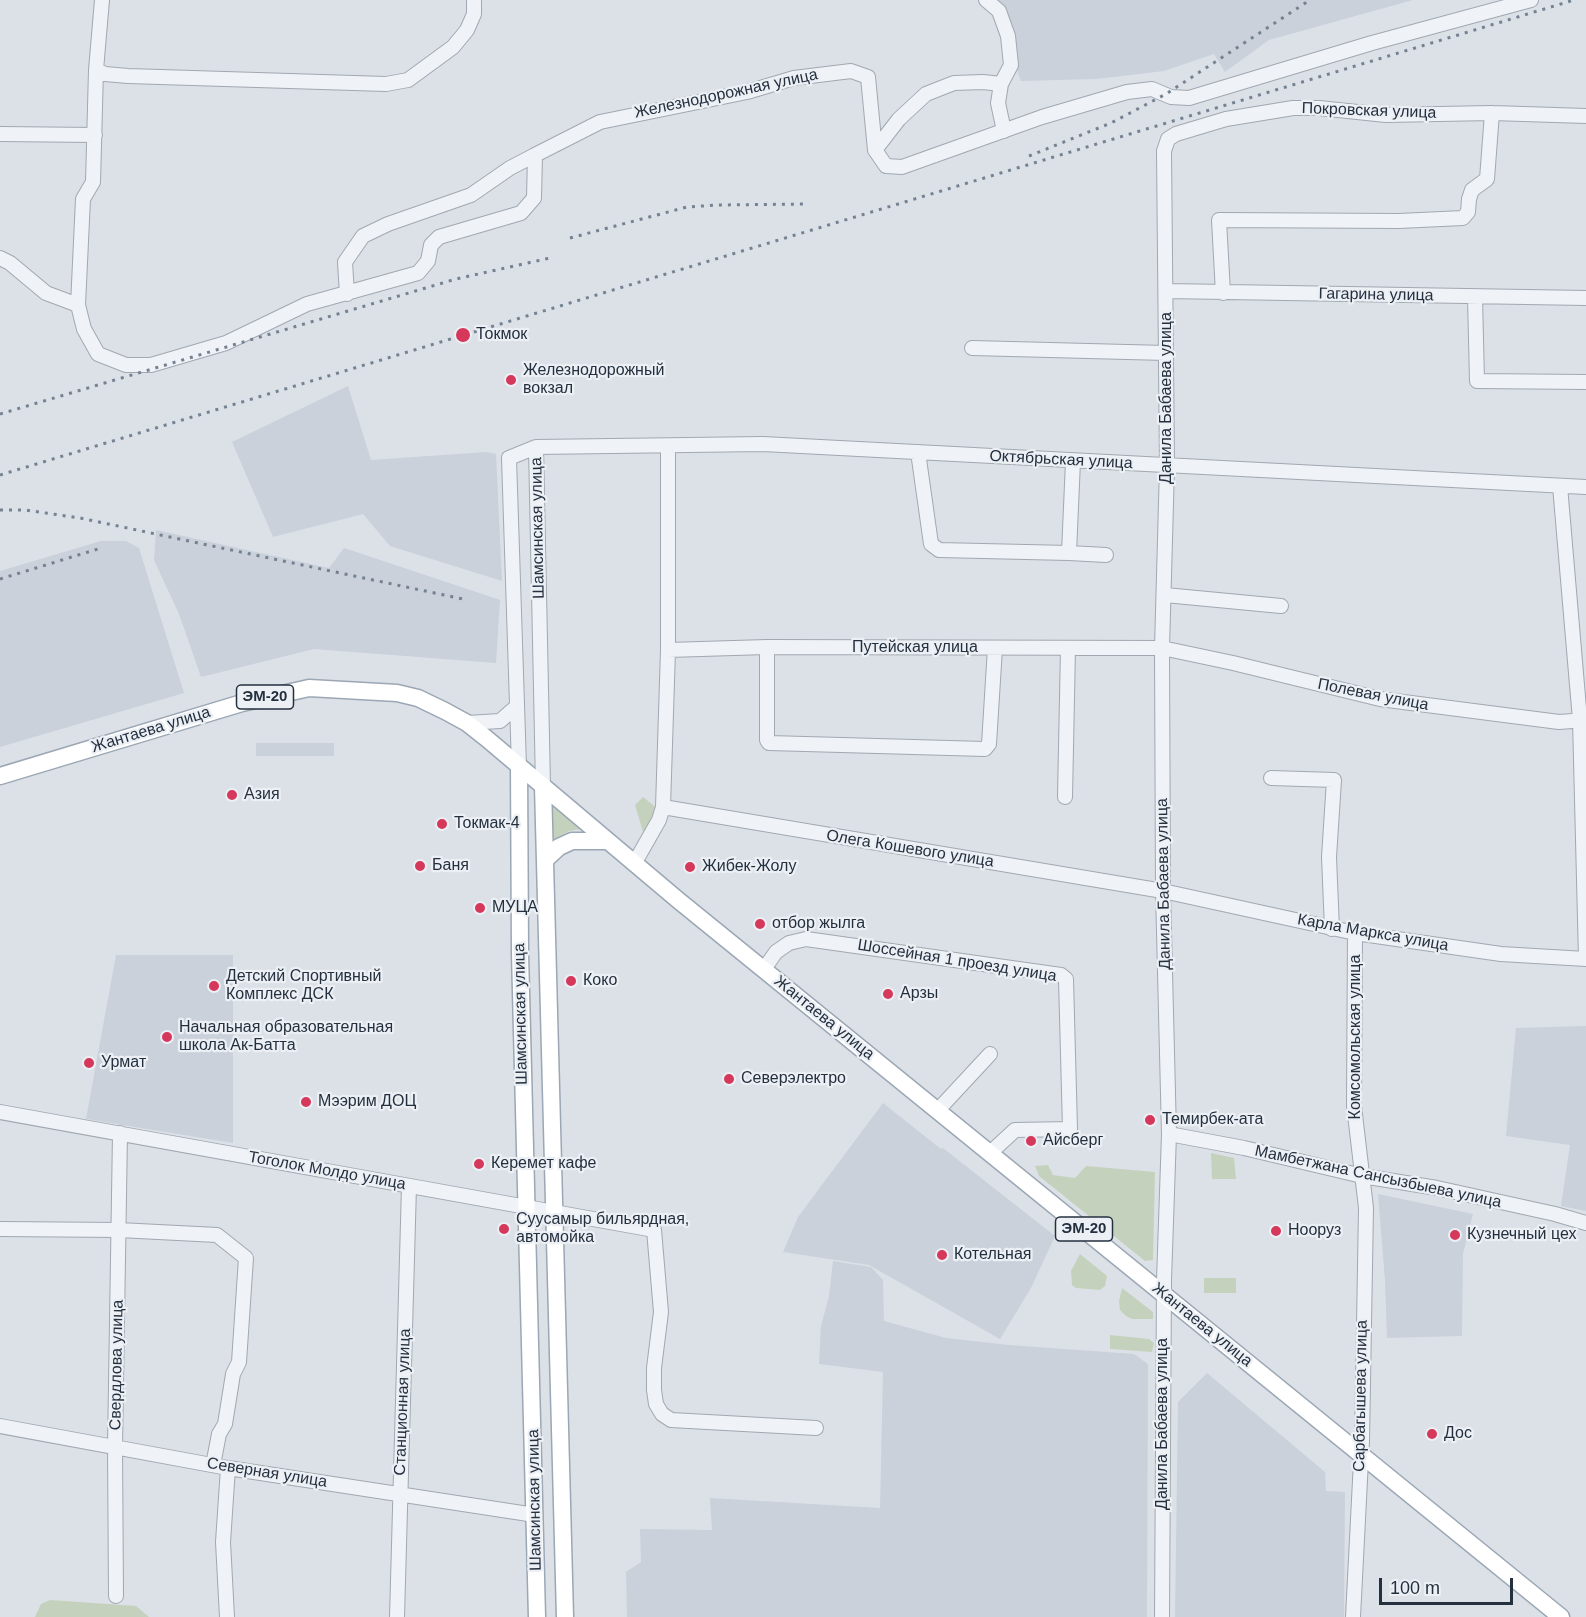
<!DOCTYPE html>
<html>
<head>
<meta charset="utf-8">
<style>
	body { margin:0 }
	#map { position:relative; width:1586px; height:1617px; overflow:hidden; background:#dce1e7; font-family:Arial,sans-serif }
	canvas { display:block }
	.scale { position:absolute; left:1379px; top:1578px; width:134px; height:27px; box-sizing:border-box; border:3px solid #25303f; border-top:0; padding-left:8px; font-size:18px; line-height:21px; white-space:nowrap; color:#25303f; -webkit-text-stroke:4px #ecf0f5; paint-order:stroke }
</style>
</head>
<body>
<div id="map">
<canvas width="1586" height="1617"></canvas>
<div class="scale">100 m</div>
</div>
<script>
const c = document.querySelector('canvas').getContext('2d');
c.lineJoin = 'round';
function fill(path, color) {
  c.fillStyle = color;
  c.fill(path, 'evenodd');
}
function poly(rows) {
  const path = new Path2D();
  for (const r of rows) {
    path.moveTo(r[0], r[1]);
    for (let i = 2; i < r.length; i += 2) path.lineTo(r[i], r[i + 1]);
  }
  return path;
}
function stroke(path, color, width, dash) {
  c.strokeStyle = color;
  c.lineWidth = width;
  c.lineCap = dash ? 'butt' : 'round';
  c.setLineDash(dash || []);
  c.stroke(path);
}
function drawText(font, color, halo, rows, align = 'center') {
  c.font = font + ' Arial,sans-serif';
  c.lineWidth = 4.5;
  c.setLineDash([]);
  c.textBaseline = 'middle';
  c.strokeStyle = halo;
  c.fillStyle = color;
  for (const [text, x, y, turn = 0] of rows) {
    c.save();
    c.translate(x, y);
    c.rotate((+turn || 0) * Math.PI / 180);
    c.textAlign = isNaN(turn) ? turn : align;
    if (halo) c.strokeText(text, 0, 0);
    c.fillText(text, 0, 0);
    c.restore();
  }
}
fill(poly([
	[991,0,1413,0,1269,40,1225,72,1214,54,1164,71,1097,79,1021,81],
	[348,386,371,460,486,452,496,454,502,581,390,546,363,514,273,537,232,442],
	[156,530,329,568,344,548,500,600,496,663,314,649,201,677,179,614,154,560],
	[101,541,126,541,139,548,184,693,0,747,0,571],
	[256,743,334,743,334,756,256,756],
	[116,955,233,955,233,1143,86,1119],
	[1586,1026,1586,1211,1561,1206,1570,1145,1506,1136,1516,1028],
	[883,1103,941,1149,943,1148,1055,1236,1031,1288,1000,1339,869,1265,783,1252,798,1217],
	[1378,1194,1473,1214,1463,1254,1462,1336,1387,1338,1385,1280],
	[833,1261,871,1267,883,1280,884,1321,946,1338,1009,1345,1134,1354,1148,1364,1147,1617,627,1617,626,1572,641,1562,640,1529,712,1530,710,1498,880,1508,883,1372,819,1364,821,1326,829,1296],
	[1207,1373,1325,1472,1326,1491,1345,1492,1344,1617,1175,1617,1178,1402]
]), '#cad1da');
fill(poly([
	[643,797,657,808,657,812,643,832,635,805],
	[548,802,581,829,569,831,552,840],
	[1211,1153,1234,1158,1236,1179,1212,1179],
	[1048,1165,1053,1175,1075,1178,1086,1166,1155,1172,1153,1260,1145,1261,1039,1176,1035,1166],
	[1080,1254,1107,1276,1105,1286,1100,1290,1076,1288,1072,1285,1071,1271],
	[1204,1278,1236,1278,1236,1293,1204,1293],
	[1122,1288,1153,1312,1153,1319,1132,1319,1126,1316,1120,1310,1119,1301],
	[1110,1335,1149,1339,1154,1343,1152,1352,1110,1349],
	[50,1600,136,1606,149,1617,35,1617,41,1604]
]), '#c4d2bd');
const minor = poly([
	[102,0,96,70,93,182,83,199,78,305,84,329,98,354,126,365,151,365,226,343,307,304,418,273,428,261,431,245,439,237,521,213,534,198,535,155,600,122,747,92,794,78,851,71,868,77,875,150,886,166,902,167,1042,117,1127,92,1152,89,1171,97,1189,98,1372,43,1531,0],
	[986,0,999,11,1008,36,1011,65,1001,84,998,103,1004,131],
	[96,70,105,74,128,76,386,84,408,80,453,47,467,30,474,14,474,0],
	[0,134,95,135],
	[875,150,899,119,926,94,954,83,983,82,1001,84],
	[0,258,10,263,46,293,78,305],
	[1167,291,1586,298],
	[1223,293,1219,220,1399,221,1463,218,1468,212,1469,199,1472,190,1487,179,1492,113],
	[347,294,345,262,363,236,388,224,471,195,510,168,535,155],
	[1475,297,1477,381,1586,382],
	[972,348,1166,353],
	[536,447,543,786],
	[918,452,931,544,939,550,1069,553,1073,461],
	[1560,486,1580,720,1586,959],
	[1069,553,1106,555],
	[1165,595,1281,606],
	[767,647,767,740,769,743,985,749,989,744,995,648],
	[668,650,767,647,1162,648,1233,663,1380,699,1559,722,1586,720],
	[467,723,500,721,516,707],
	[519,766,509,458,536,447,763,444,1586,487],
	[1271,778,1334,780,1329,857,1332,929],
	[1065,797,1068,648],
	[663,807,1163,891,1355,933,1501,954,1586,959],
	[634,864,659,820,663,807,668,650,668,446],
	[764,969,776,952,789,943,806,939,1061,975,1066,979,1070,1129,1015,1130,990,1153],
	[938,1110,990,1054],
	[0,1112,654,1230,661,1312,654,1368,654,1390,656,1404,662,1414,671,1420,816,1428],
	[1169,1134,1244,1148,1362,1176,1437,1188,1555,1214,1586,1223],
	[0,1229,119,1230,217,1235,246,1258,239,1362,233,1374,225,1424,219,1434,213,1465],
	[0,1426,228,1468,535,1515],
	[116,1596,115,1447,120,1133],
	[227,1617,223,1542,228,1468],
	[397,1617,409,1186],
	[1162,1617,1164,1280,1169,1134,1163,891,1162,648,1167,467,1164,151,1168,139,1176,134,1226,119,1293,108,1319,108,1386,115,1492,113,1586,116],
	[1353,1617,1362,1441,1366,1208,1354,1106,1355,933]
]);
const major = poly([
	[519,766,520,953,537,1617],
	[0,776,242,703,309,688,397,693,418,698,445,711,467,723,486,738,678,900,1561,1617],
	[543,786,565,1617],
	[546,859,559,847,572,841,606,841]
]);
stroke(minor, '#a1a8b1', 16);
stroke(major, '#9ba7b4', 19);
stroke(minor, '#eff2f6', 14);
stroke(major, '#fff', 16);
stroke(poly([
	[1029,156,1111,123,1166,94,1310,0],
	[570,238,687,207,718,205,807,204],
	[0,414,456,279,550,258],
	[0,475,1574,0],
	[0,510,25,510,80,518,463,599],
	[0,579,98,549]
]), '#758292', 3, [3, 6]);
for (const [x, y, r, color] of [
	[463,335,8,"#d5385b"],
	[511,380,6,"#d5385b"],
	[232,795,6,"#d5385b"],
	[442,824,6,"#d5385b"],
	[420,866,6,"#d5385b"],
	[690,867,6,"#d5385b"],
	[480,908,6,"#d5385b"],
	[760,924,6,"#d5385b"],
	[571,981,6,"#d5385b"],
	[214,986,6,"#d5385b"],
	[888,994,6,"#d5385b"],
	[167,1037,6,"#d5385b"],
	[89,1063,6,"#d5385b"],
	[729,1079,6,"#d5385b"],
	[306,1102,6,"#d5385b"],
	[1150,1120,6,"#d5385b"],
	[1031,1141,6,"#d5385b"],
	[479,1164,6,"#d5385b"],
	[504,1229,6,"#d5385b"],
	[1276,1231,6,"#d5385b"],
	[1455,1235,6,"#d5385b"],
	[942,1255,6,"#d5385b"],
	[1432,1434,6,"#d5385b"]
]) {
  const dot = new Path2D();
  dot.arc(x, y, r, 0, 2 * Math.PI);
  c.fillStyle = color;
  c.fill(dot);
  stroke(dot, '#ecf0f5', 2);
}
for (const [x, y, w] of [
	[265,697,57],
	[1084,1229,57]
]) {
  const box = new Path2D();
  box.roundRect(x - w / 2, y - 12, w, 24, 4.5);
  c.fillStyle = '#ecf0f5';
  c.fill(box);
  stroke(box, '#25303f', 1.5);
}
drawText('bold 15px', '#25303f', null, [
	["ЭМ-20",265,697],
	["ЭМ-20",1084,1229]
]);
drawText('16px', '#25303f', '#ecf0f5', [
	["Железнодорожная улица",726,94,-12],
	["Покровская улица",1369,111,2],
	["Гагарина улица",1376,295,1],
	["Данила Бабаева улица",1167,398,-90],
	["Октябрьская улица",1061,460,3],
	["Шамсинская улица",538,528,-91],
	["Путейская улица",915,648],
	["Полевая улица",1373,695,11],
	["Жантаева улица",151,730,-17],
	["Олега Кошевого улица",910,849,9],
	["Данила Бабаева улица",1164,884,-91],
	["Карла Маркса улица",1373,933,10],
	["Шоссейная 1 проезд улица",957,961,9],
	["Шамсинская улица",521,1014,-91],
	["Жантаева улица",824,1018,39],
	["Комсомольская улица",1356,1037,-90],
	["Тоголок Молдо улица",327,1171,10],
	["Мамбетжана Сансызбыева улица",1378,1177,12],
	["Жантаева улица",1202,1325,39],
	["Свердлова улица",117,1365,-89],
	["Сарбагышева улица",1361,1396,-89],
	["Станционная улица",403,1402,-88],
	["Данила Бабаева улица",1163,1424,-90],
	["Северная улица",267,1473,9],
	["Шамсинская улица",535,1500,-91]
]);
drawText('16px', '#25303f', '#ecf0f5', [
	["Токмок",476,335],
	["Железнодорожный",523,371],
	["вокзал",523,389],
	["Азия",244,795],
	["Токмак-4",454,824],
	["Баня",432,866],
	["Жибек-Жолу",702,867],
	["МУЦА",492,908],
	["отбор жылга",772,924],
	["Детский Спортивный",226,977],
	["Комплекс ДСК",226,995],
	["Коко",583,981],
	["Арзы",900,994],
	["Начальная образовательная",179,1028],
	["школа Ак-Батта",179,1046],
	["Урмат",101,1063],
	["Северэлектро",741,1079],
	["Мээрим ДОЦ",318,1102],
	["Темирбек-ата",1162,1120],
	["Айсберг",1043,1141],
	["Керемет кафе",491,1164],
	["Суусамыр бильярдная,",516,1220],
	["автомойка",516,1238],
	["Нооруз",1288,1231],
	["Кузнечный цех",1467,1235],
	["Котельная",954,1255],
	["Дос",1444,1434]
], 'left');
</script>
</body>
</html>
